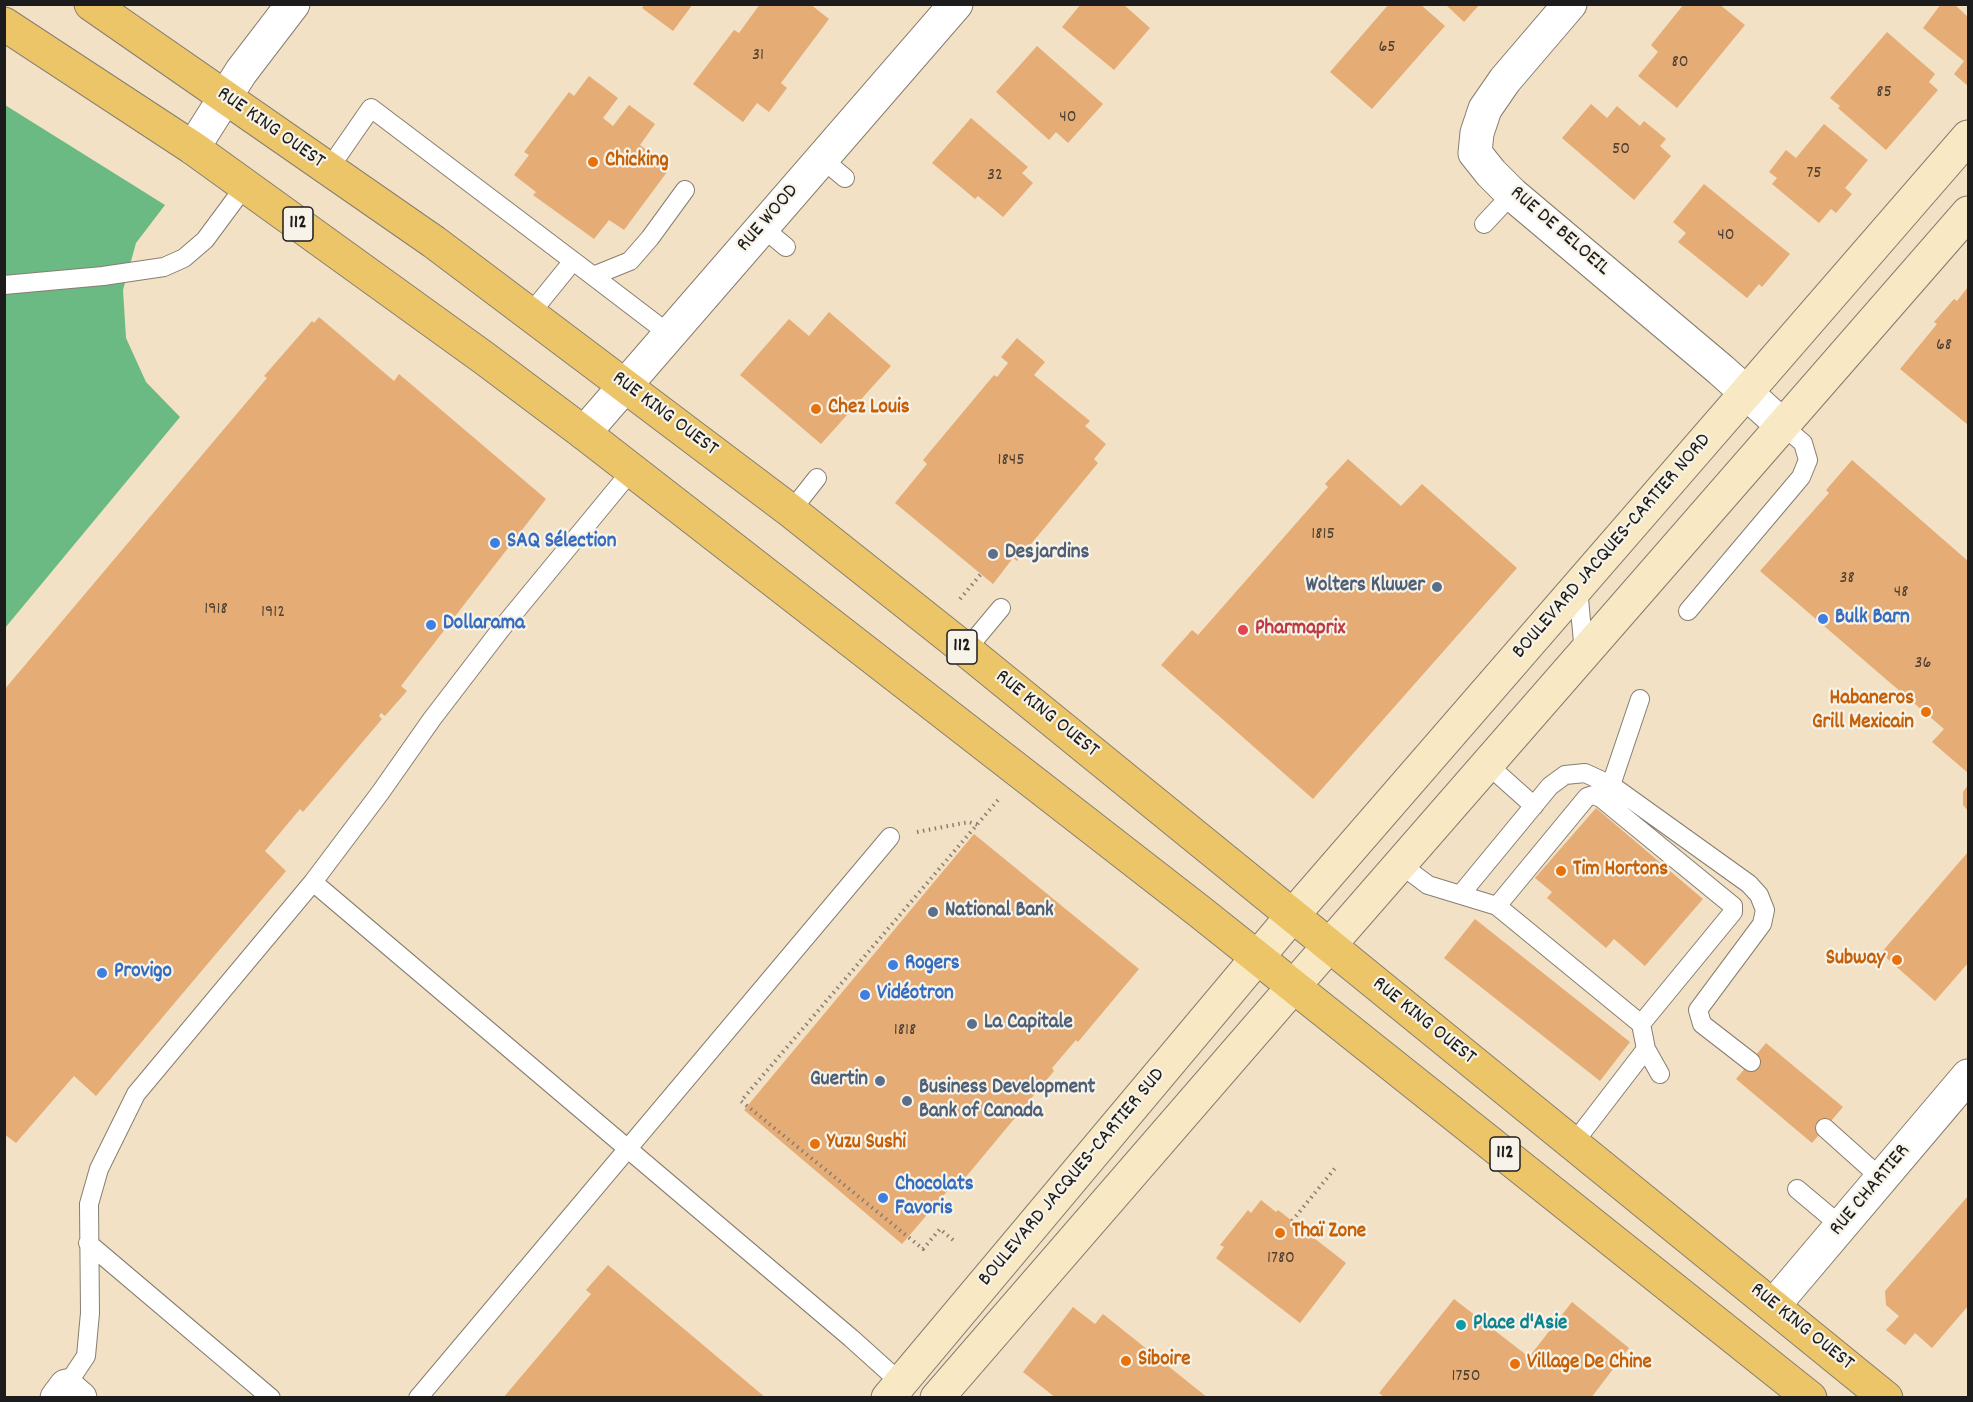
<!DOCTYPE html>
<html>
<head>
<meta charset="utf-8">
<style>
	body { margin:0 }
	#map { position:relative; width:1973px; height:1402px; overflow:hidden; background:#f2e1c5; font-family:Dekko,sans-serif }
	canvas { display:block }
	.frame { position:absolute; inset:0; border:6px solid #1c1c1c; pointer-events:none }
</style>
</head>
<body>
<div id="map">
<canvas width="1973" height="1402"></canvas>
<div class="frame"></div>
</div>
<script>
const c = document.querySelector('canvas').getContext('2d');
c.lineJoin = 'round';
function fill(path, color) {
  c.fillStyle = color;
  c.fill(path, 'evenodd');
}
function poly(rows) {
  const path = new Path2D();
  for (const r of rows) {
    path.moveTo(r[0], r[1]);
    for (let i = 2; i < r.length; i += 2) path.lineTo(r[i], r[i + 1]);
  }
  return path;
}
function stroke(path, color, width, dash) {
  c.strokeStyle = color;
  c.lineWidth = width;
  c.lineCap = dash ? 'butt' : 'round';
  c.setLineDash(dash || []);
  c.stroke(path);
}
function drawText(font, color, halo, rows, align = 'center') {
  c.font = font + ' Dekko,sans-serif';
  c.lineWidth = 4.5;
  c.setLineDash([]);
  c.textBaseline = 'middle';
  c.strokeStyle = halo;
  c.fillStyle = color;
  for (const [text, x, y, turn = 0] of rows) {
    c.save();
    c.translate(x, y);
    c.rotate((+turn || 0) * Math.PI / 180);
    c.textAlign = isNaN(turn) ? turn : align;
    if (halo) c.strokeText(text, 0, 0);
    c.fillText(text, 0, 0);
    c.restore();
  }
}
fill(poly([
	[5,105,165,205,136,243,123,290,126,338,146,382,180,417,5,628]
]), '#6bb983');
fill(poly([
	[645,4,693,4,673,31,642,8],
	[760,4,810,4,829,19,781,83,787,88,769,112,757,103,743,122,693,84,734,30,739,33],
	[1081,4,1123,4,1150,28,1114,70,1062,27],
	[1389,4,1420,4,1445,26,1372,109,1330,72],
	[1445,4,1480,4,1464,22],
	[1684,4,1719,4,1745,25,1677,108,1638,76,1658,52,1651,45],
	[1941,4,1954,4,1968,17,1968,86,1954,74,1964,61,1923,28],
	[1887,32,1935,74,1929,82,1938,90,1886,150,1838,108,1840,106,1830,98],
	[1037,46,1103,104,1068,143,1056,132,1049,140,996,92],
	[589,76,618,98,603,118,613,126,629,105,655,124,640,145,670,168,624,230,609,220,594,239,533,195,536,192,514,175,529,155,524,152,569,92,574,96],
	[1591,104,1607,118,1617,106,1640,126,1644,121,1666,139,1660,146,1671,156,1634,200,1562,138],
	[971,118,1028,167,1022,173,1033,183,1003,217,978,196,975,199,932,163],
	[1824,124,1868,160,1845,188,1852,194,1836,213,1831,209,1819,223,1772,184,1777,178,1769,172,1786,150,1796,158],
	[1704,184,1790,254,1762,287,1759,284,1747,298,1678,242,1686,233,1673,222],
	[1968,287,1968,425,1900,369,1937,324,1934,322,1954,299,1957,301],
	[829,312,891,366,821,444,740,375,789,319,809,336],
	[319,317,394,381,399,374,546,499,401,686,407,691,385,716,381,713,379,716,382,719,303,812,300,809,265,851,286,871,96,1096,74,1076,16,1143,4,1134,4,690,267,378,264,376,312,321,314,323],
	[1017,338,1045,362,1034,375,1090,421,1085,426,1106,444,1094,459,1098,463,1017,561,1013,558,993,584,895,503,927,464,923,460,994,375,997,377,1008,363,1001,357],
	[1348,459,1401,506,1422,484,1517,568,1313,799,1161,665,1192,630,1198,635,1328,487,1325,484],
	[1852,460,1968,561,1968,773,1932,742,1944,729,1760,571,1829,493,1826,490],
	[1968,785,1968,811,1963,805,1963,792],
	[1596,808,1703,899,1645,966,1614,939,1606,948,1547,898,1552,892,1535,878],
	[974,834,1139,969,1078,1042,1076,1040,1052,1068,1054,1071,960,1184,956,1181,902,1244,744,1110],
	[1968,852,1968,963,1935,1001,1881,953],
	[1475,919,1630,1042,1600,1081,1444,958],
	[1766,1043,1843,1107,1812,1143,1736,1079],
	[1968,1196,1968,1306,1932,1348,1915,1333,1905,1345,1886,1330,1899,1316,1886,1305,1885,1291],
	[1261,1200,1276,1212,1278,1210,1346,1263,1300,1323,1216,1258,1224,1247,1220,1245,1248,1210,1251,1213],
	[608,1265,766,1398,503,1398,591,1294,586,1290],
	[1454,1299,1529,1357,1572,1302,1629,1348,1591,1398,1385,1398,1379,1393],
	[1073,1307,1095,1324,1103,1314,1208,1398,1056,1398,1023,1372]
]), '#e5ac76');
const lane = poly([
	[821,158,845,178],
	[328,170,371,108,593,276,630,261,650,238,685,190],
	[1484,224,1512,194],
	[762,227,786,247],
	[593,276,669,334],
	[4,285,103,276,164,267,184,258,205,240,245,186],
	[530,314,573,261],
	[791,511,817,478],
	[1578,588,1584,653],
	[1688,611,1801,477,1808,460,1803,443,1783,426],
	[966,650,1001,608],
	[1487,764,1534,806],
	[1611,785,1640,699],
	[1400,864,1428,885,1497,906,1641,1024,1646,1049,1573,1144],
	[313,882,851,1338,901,1383],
	[1461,894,1550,786,1565,775,1585,773,1611,785,1749,884,1759,895,1765,910,1762,924,1698,1010,1702,1024,1751,1062],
	[1497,906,1587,797,1593,795,1601,798,1733,906,1733,912,1641,1024],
	[1646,1049,1660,1074],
	[1825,1128,1882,1179],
	[1797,1189,1841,1226],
	[88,1243,271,1398],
	[66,1386,86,1356,90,1313,89,1204,99,1169,136,1094,313,882,380,793,432,719,501,629,632,470],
	[418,1398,890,837]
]);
const street = poly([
	[1570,4,1505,80,1485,109,1477,133,1475,153,1491,173,1512,194,1721,370,1783,426],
	[193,148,241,72,293,4],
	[584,433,956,4],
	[1774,1305,1968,1076],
	[57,1398,66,1386,80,1398]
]);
const secondary = poly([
	[888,1398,1293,915,1968,137],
	[937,1398,1293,987,1968,213]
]);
const primary = poly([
	[91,4,434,242,791,511,966,650,1886,1398],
	[4,24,193,148,484,358,584,433,1199,911,1810,1398]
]);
stroke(lane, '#877e70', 20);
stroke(street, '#877e70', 35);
stroke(secondary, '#877e70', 35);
stroke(primary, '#877e70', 35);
stroke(poly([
	[960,599,981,574],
	[917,832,969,822,978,825],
	[1292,1221,1336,1167],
	[953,1240,940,1229,923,1249,741,1101,998,800]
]), '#877e70', 4, [1.5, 4.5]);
stroke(lane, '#fff', 18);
stroke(street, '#fff', 33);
stroke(secondary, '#f8e8c3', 33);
stroke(primary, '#edc569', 33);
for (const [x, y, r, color] of [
	[593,162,6,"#e8710a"],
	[816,409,6,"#e8710a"],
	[495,543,6,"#3f7fe0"],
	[993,554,6,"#5c6f8a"],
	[1437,587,6,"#5c6f8a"],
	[1823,619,6,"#3f7fe0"],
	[431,625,6,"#3f7fe0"],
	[1243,630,6,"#e0444e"],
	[1926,712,6,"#e8710a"],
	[1561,871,6,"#e8710a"],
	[933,912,6,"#5c6f8a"],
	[1897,960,6,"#e8710a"],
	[893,965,6,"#3f7fe0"],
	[102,973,6,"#3f7fe0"],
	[865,995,6,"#3f7fe0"],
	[972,1024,6,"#5c6f8a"],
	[880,1081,6,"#5c6f8a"],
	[907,1101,6,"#5c6f8a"],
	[815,1144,6,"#e8710a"],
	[883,1198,6,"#3f7fe0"],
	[1280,1233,6,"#e8710a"],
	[1461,1325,6,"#0f9aa8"],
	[1126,1361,6,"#e8710a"],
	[1515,1364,6,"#e8710a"]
]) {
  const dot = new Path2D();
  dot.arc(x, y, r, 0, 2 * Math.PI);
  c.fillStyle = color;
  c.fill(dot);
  stroke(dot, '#f7f3e8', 2);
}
drawText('18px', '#4e4032', null, [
	["65",1387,49],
	["31",758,57],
	["80",1680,64],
	["85",1884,94],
	["40",1068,119],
	["50",1621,151],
	["75",1814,175],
	["32",995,177],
	["40",1726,237],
	["68",1944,347],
	["1845",1011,462],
	["1815",1323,536],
	["38",1847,580],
	["48",1901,594],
	["1918",216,611],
	["1912",273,614],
	["36",1923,665],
	["1818",905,1032],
	["1780",1281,1260],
	["1750",1466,1378]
]);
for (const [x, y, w] of [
	[298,224,30],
	[962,647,30],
	[1505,1154,30]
]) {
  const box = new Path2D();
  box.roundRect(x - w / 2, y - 17, w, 34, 4.5);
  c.fillStyle = '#f7f3e8';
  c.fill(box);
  stroke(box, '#1c1c1c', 1.5);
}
drawText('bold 20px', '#1c1c1c', null, [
	["112",298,224],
	["112",962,647],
	["112",1505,1154]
]);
drawText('21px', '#1c1c1c', '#f7f3e8', [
	["RUE KING OUEST",270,129,35],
	["RUE WOOD",769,219,-49],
	["RUE DE BELOEIL",1559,232,41],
	["RUE KING OUEST",664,415,37],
	["BOULEVARD JACQUES-CARTIER NORD",1613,547,-49],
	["RUE KING OUEST",1046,715,39],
	["RUE KING OUEST",1423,1022,39],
	["BOULEVARD JACQUES-CARTIER SUD",1073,1178,-50],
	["RUE CHARTIER",1871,1191,-50],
	["RUE KING OUEST",1801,1328,39]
]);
drawText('bold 21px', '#c56008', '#f7f3e8', [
	["Chicking",605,162],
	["Chez Louis",828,409],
	["Habaneros",1914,700,"right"],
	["Grill Mexicain",1914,724,"right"],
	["Tim Hortons",1573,871],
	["Subway",1885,960,"right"],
	["Yuzu Sushi",827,1144],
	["Thaï Zone",1292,1233],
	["Siboire",1138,1361],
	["Village De Chine",1527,1364]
], 'left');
drawText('bold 21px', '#366cbe', '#f7f3e8', [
	["SAQ Sélection",507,543],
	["Bulk Barn",1835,619],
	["Dollarama",443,625],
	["Rogers",905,965],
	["Provigo",114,973],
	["Vidéotron",877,995],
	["Chocolats",895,1186],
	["Favoris",895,1210]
], 'left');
drawText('bold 21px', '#4e5e75', '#f7f3e8', [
	["Desjardins",1005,554],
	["Wolters Kluwer",1425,587,"right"],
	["National Bank",945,912],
	["La Capitale",984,1024],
	["Guertin",868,1081,"right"],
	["Business Development",919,1089],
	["Bank of Canada",919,1113]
], 'left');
drawText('bold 21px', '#be3a42', '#f7f3e8', [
	["Pharmaprix",1255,630]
], 'left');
drawText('bold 21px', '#0d838f', '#f7f3e8', [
	["Place d'Asie",1473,1325]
], 'left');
</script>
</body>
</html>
